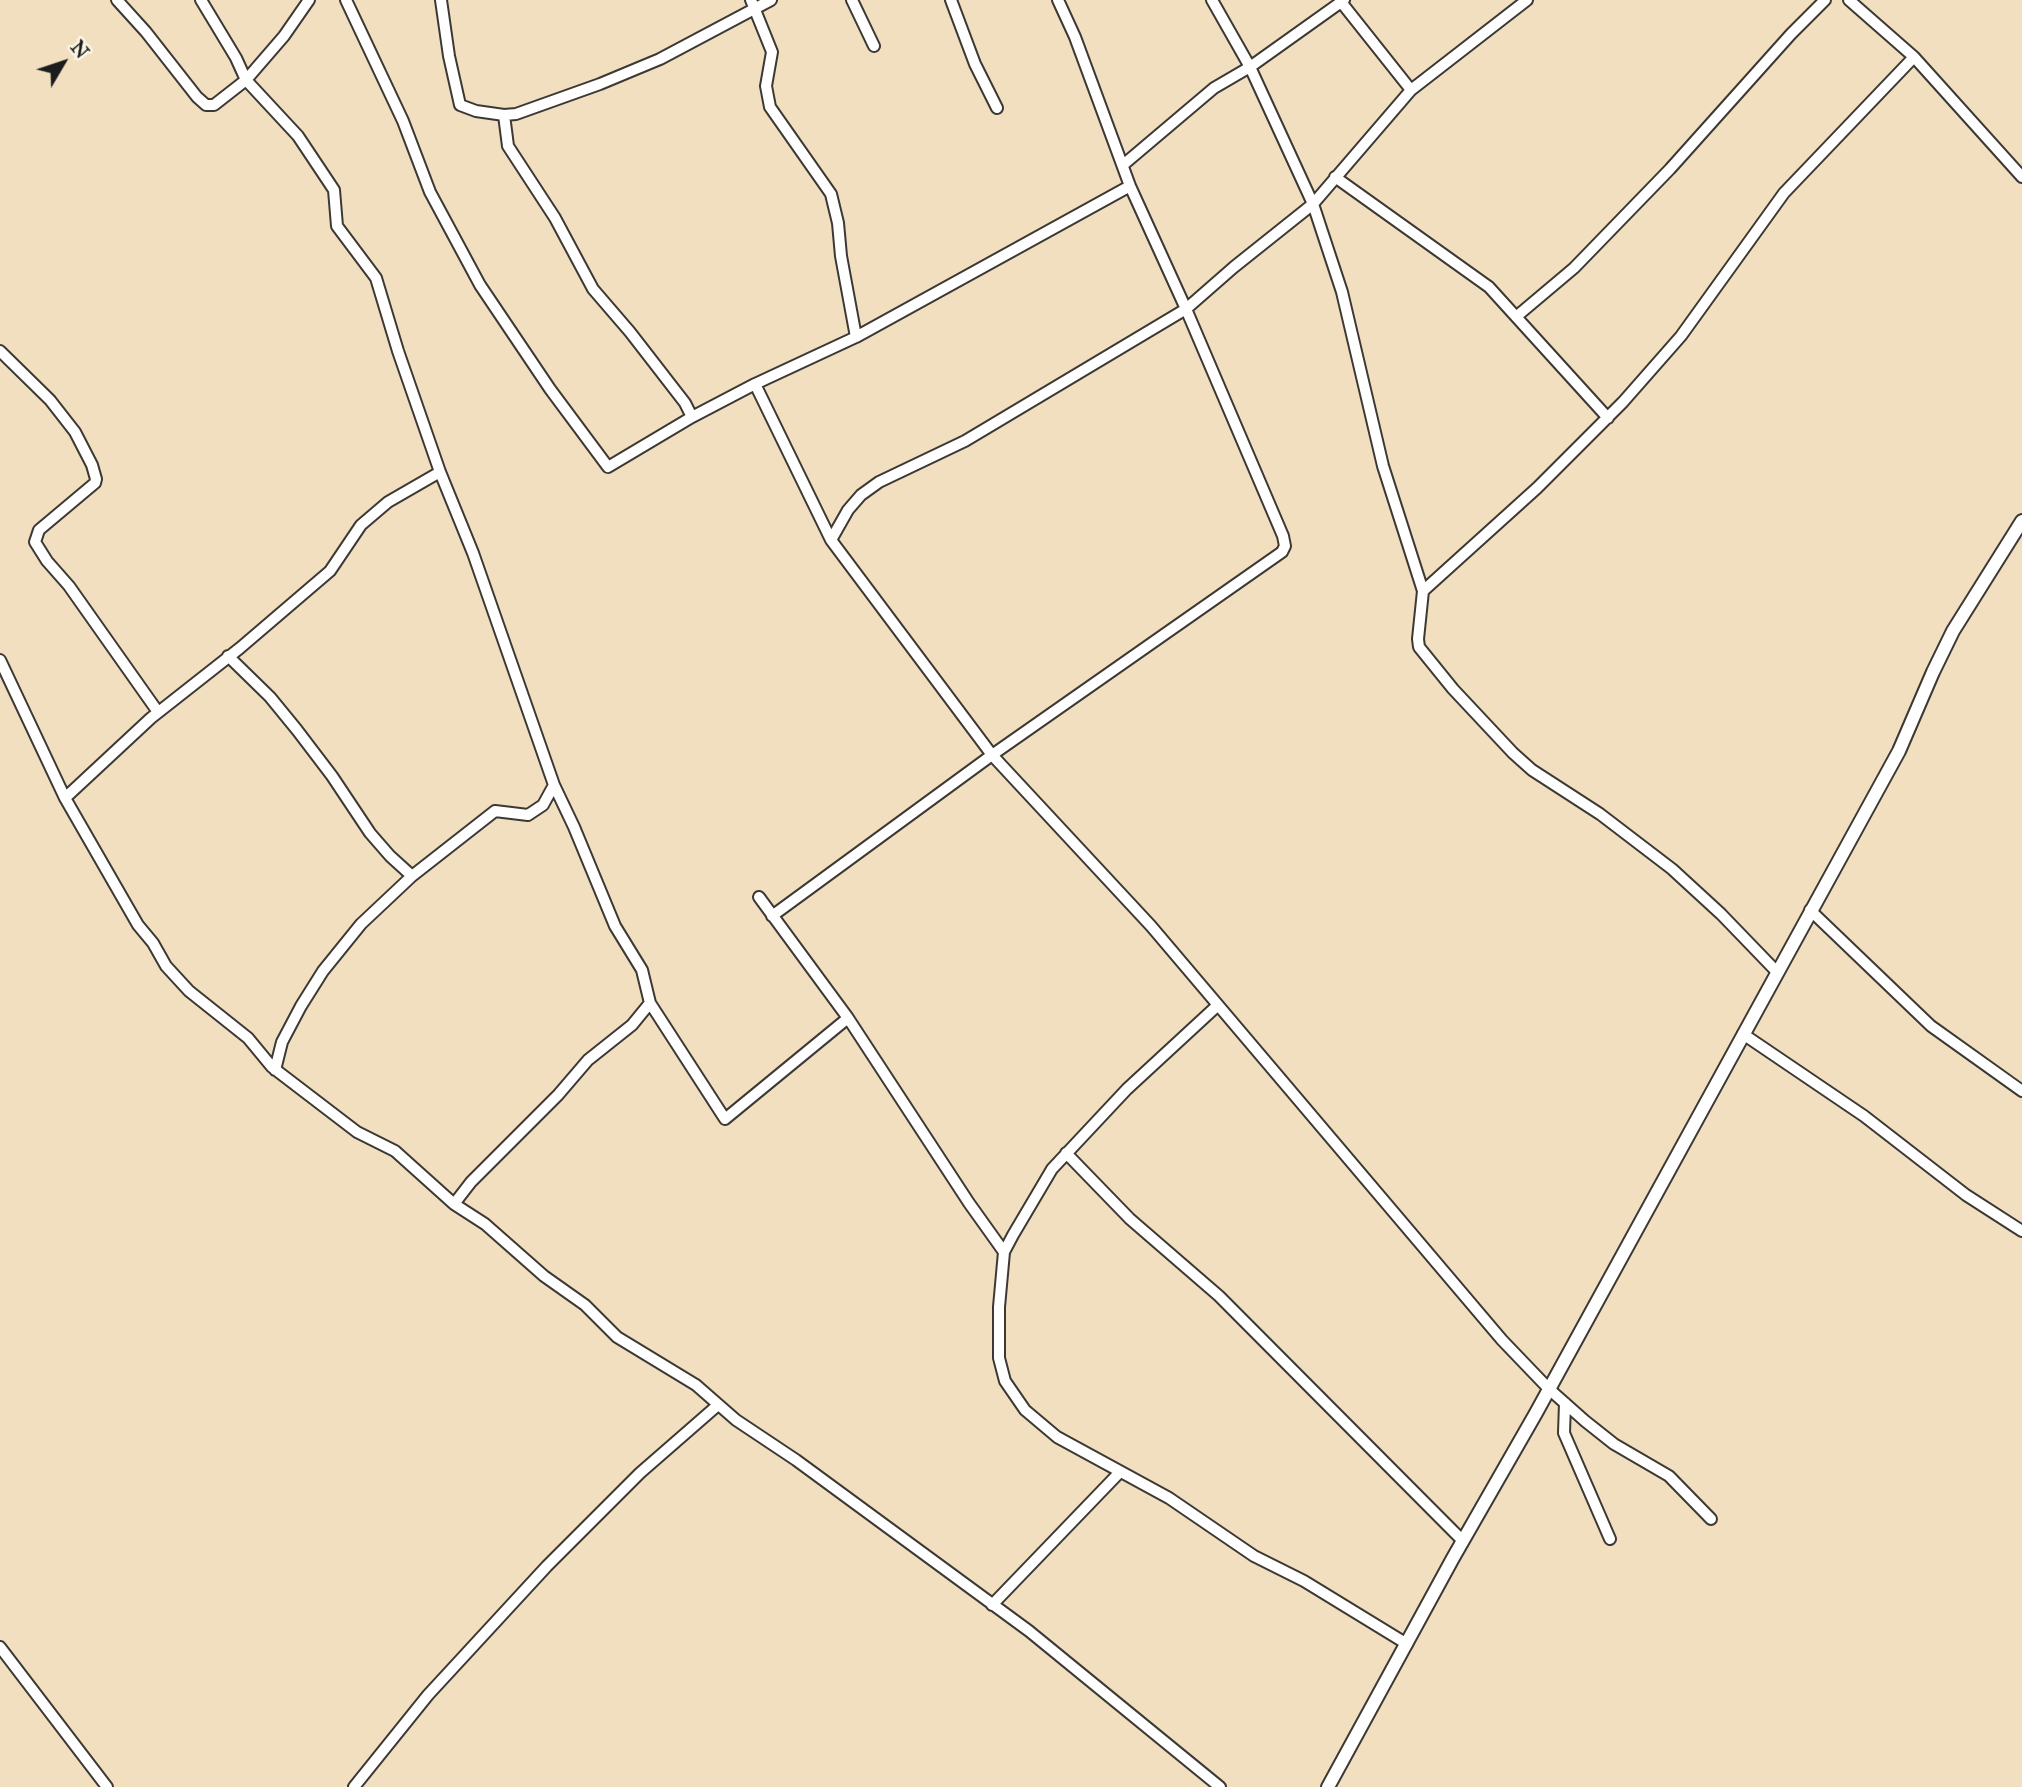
<!DOCTYPE html>
<html>
<head>
<meta charset="utf-8">
<style>
	body { margin:0 }
	#map { position:relative; width:2022px; height:1787px; overflow:hidden; background:#f2dfc0; font-family:"IM FELL Great Primer",serif }
	canvas { display:block }
	.north { position:absolute; left:28px; top:28px; width:70px; height:70px; -webkit-text-stroke:5px #fcf5e5; paint-order:stroke; rotate:51deg; font-size:19px; font-weight:700; line-height:28px; text-align:center; color:#1c1c1c }
	.north::after { content:''; display:block; margin:auto; width:24px; height:32px; background:#1c1c1c; clip-path:polygon(50% 0,100% 100%,50% 72%,0 100%) }
</style>
</head>
<body>
<div id="map">
<canvas width="2022" height="1787"></canvas>
<div class="north">N</div>
</div>
<script>
const c = document.querySelector('canvas').getContext('2d');
c.lineJoin = 'round';
function poly(rows) {
  const path = new Path2D();
  for (const r of rows) {
    path.moveTo(r[0], r[1]);
    for (let i = 2; i < r.length; i += 2) path.lineTo(r[i], r[i + 1]);
  }
  return path;
}
function stroke(path, color, width, dash) {
  c.strokeStyle = color;
  c.lineWidth = width;
  c.lineCap = dash ? 'butt' : 'round';
  c.setLineDash(dash || []);
  c.stroke(path);
}
const minor = poly([
	[117,0,146,32,197,97,206,105,214,105,246,80,284,36,309,0],
	[201,0,236,58,246,80,298,136,334,190,337,226,376,278,398,351,440,472,473,553,554,785,574,827,615,926,642,970,650,1003,632,1025,588,1060,558,1095,471,1182,454,1204],
	[346,0,403,121,430,192,480,285,550,389,608,467,692,417,755,384],
	[441,0,449,56,460,105,476,111,504,115],
	[751,0,772,52,766,86,770,107,831,194,838,223,841,256,856,337],
	[852,0,874,46],
	[951,0,975,64,997,108],
	[1058,0,1075,37,1130,186,1186,309,1234,267,1313,204,1411,90,1527,0],
	[1212,0,1250,67,1313,204,1342,292,1383,466,1423,591,1418,639,1419,647,1453,689,1513,753,1532,770,1600,814,1672,869,1721,914,1777,972],
	[1849,0,1914,57,2022,177],
	[1341,2,1411,90],
	[1123,165,1214,88,1250,67,1344,0],
	[1335,177,1489,287,1608,418],
	[1517,316,1574,268,1670,169,1791,34,1825,0],
	[0,351,50,400,75,432,92,465,96,479,95,483,39,530,35,542,47,561,69,586,158,712],
	[692,417,685,403,630,332,593,289,555,218,508,146,504,115,516,114,600,84,660,59,771,0],
	[831,540,848,510,861,495,879,482,965,441,1186,309,1283,536,1285,546,1282,552,992,755,1151,926,1502,1340,1549,1389,1585,1421,1614,1444,1669,1476,1711,1519],
	[1423,591,1537,488,1623,402,1681,336,1784,193,1914,57],
	[228,656,270,697,297,730,332,776,370,833,390,856,412,876],
	[0,660,65,798,138,925,153,943,166,966,189,991,248,1038,272,1067,357,1132,395,1151,454,1204,485,1224,544,1276,585,1305,617,1337,696,1385,736,1420,796,1460,1029,1631,1220,1787],
	[65,798,151,718,240,648,330,571,361,525,388,502,440,472],
	[759,897,848,1018,969,1203,1004,1252],
	[1810,910,1931,1026,2022,1091],
	[772,916,992,755,831,540,755,384,856,337,1130,186],
	[650,1003,725,1119,848,1018],
	[1218,1005,1127,1089,1052,1169,1013,1235,1004,1252,999,1307,999,1358,1005,1381,1025,1410,1057,1437,1169,1498,1254,1556,1304,1581,1407,1644],
	[1743,1034,1864,1116,1966,1195,2022,1231],
	[275,1070,282,1042,301,1006,323,971,361,924,412,876,495,811,528,815,543,805,554,785],
	[1066,1153,1130,1219,1219,1296,1463,1541],
	[1565,1403,1564,1433,1610,1539],
	[992,1605,1120,1472],
	[0,1647,107,1787],
	[354,1787,428,1695,547,1566,640,1473,718,1405]
]);
const tertiary = poly([
	[1328,1787,1453,1558,1536,1413,1899,751,1933,672,1953,631,2022,521]
]);
stroke(minor, '#3c3935', 14);
stroke(tertiary, '#3c3935', 16);
stroke(minor, '#fff', 10);
stroke(tertiary, '#fff', 12);
</script>
</body>
</html>
